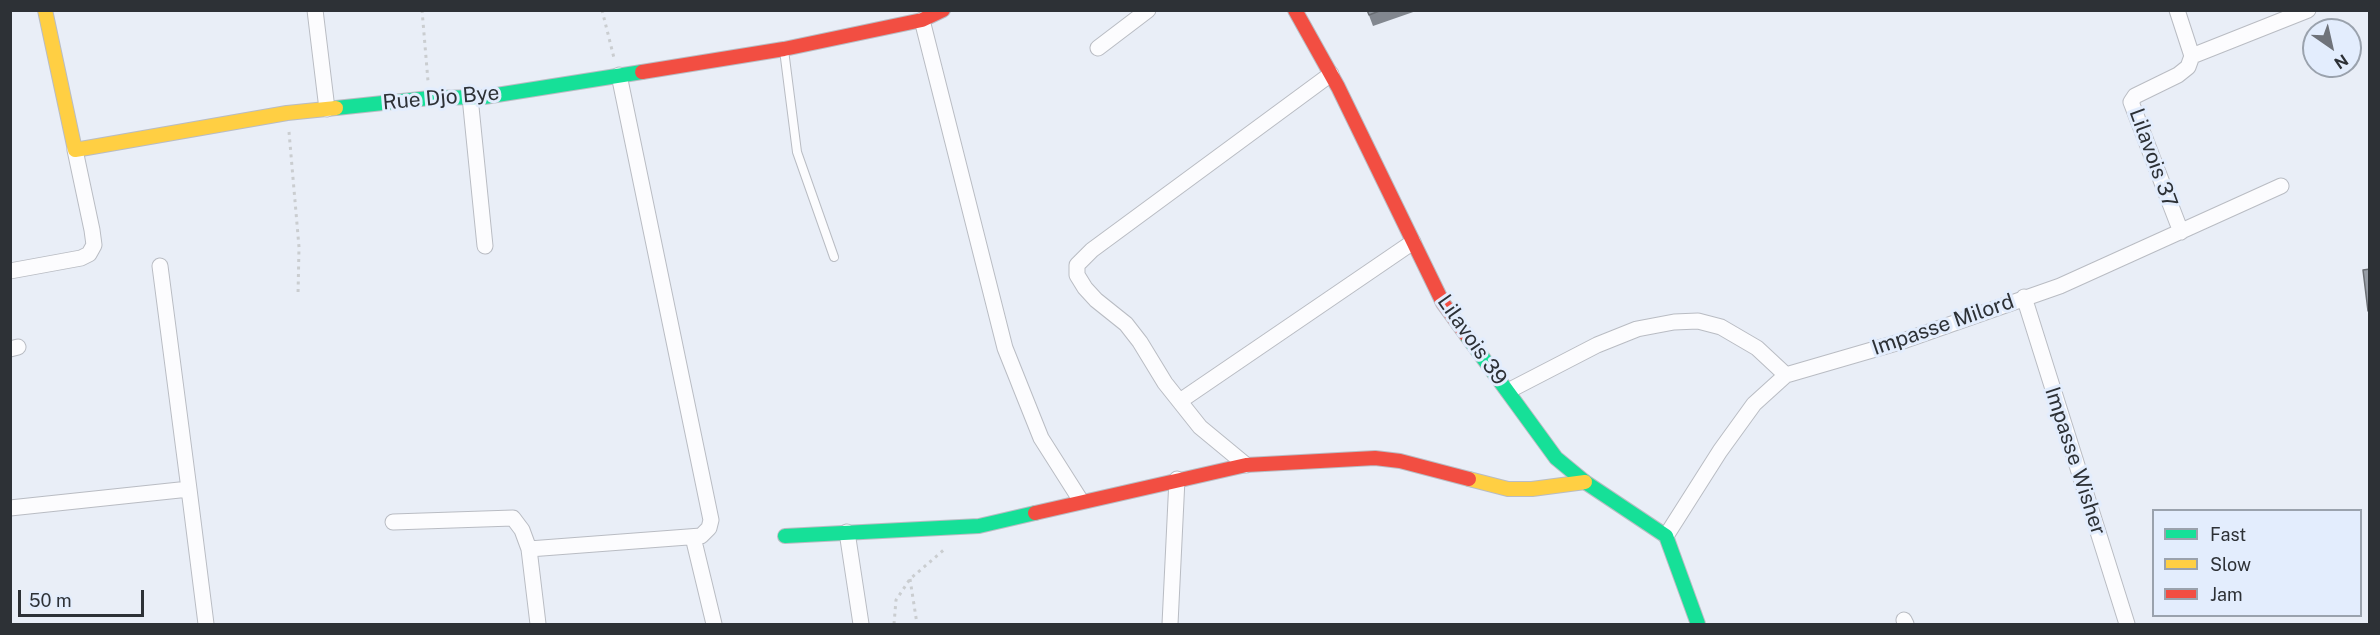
<!DOCTYPE html>
<html>
<head>
<meta charset="utf-8">
<style>
	body { margin:0 }
	#map { position:relative; width:2380px; height:635px; overflow:hidden; background:#e9eef7; font-family:"Public Sans",sans-serif }
	canvas { display:block }
	.frame { position:absolute; inset:0; border:12px solid #2d3136; pointer-events:none }
	.legend { position:absolute; left:2152px; top:509px; width:210px; height:108px; box-sizing:border-box; background:#e3edfd; border:2px solid #9aa2ad; margin:0; padding:8px 10px; list-style:none; font-size:18px; color:#2d3136 }
	.legend li { display:flex; align-items:center; gap:12px; height:30px }
	.legend b { width:30px; border:2px solid #9aa2ad }
	.north { position:absolute; left:2302px; top:18px; width:60px; height:60px; box-sizing:border-box; background:#e3edfd; border:2px solid #9aa2ad; border-radius:50%; rotate:146deg; font-size:16px; font-weight:700; line-height:24px; text-align:center; color:#2d3136 }
	.north::after { content:''; display:block; margin:auto; width:21px; height:27px; background:#6f737a; clip-path:polygon(50% 0,100% 100%,50% 72%,0 100%) }
	.scale { position:absolute; left:18px; top:590px; width:126px; height:27px; box-sizing:border-box; border:3px solid #2d3136; border-top:0; padding-left:8px; font-size:18px; line-height:21px; white-space:nowrap; color:#2d3136; -webkit-text-stroke:4px #e3edfd; paint-order:stroke }
</style>
</head>
<body>
<div id="map">
<canvas width="2380" height="635"></canvas>
<div class="frame"></div>
<ul class="legend">
<li><b style="height:8px;background:#16e098"></b>Fast</li>
<li><b style="height:8px;background:#ffcf43"></b>Slow</li>
<li><b style="height:8px;background:#f24e42"></b>Jam</li>
</ul>
<div class="north">N</div>
<div class="scale">50 m</div>
</div>
<script>
const c = document.querySelector('canvas').getContext('2d');
c.lineJoin = 'round';
function poly(rows) {
  const path = new Path2D();
  for (const r of rows) {
    path.moveTo(r[0], r[1]);
    for (let i = 2; i < r.length; i += 2) path.lineTo(r[i], r[i + 1]);
  }
  return path;
}
function stroke(path, color, width, dash) {
  c.strokeStyle = color;
  c.lineWidth = width;
  c.lineCap = dash ? 'butt' : 'round';
  c.setLineDash(dash || []);
  c.stroke(path);
}
function fill(path, color) {
  c.fillStyle = color;
  c.fill(path, 'evenodd');
}
function drawText(font, color, halo, rows, align = 'center') {
  c.font = font + ' "Public Sans",sans-serif';
  c.lineWidth = 6;
  c.setLineDash([]);
  c.textBaseline = 'middle';
  c.strokeStyle = halo;
  c.fillStyle = color;
  for (const [text, x, y, turn = 0] of rows) {
    c.save();
    c.translate(x, y);
    c.rotate((+turn || 0) * Math.PI / 180);
    c.textAlign = isNaN(turn) ? turn : align;
    if (halo) c.strokeText(text, 0, 0);
    c.fillText(text, 0, 0);
    c.restore();
  }
}
const lane = poly([
	[784,50,797,152,834,257]
]);
const street = poly([
	[315,10,327,109],
	[2177,10,2192,56,2188,67,2178,75,2135,96,2131,102,2181,232],
	[922,20,1005,348,1041,438,1081,501],
	[1098,48,1148,10],
	[2192,56,2308,10],
	[470,97,485,246],
	[160,266,189,489],
	[10,271,81,258,89,254,94,245,92,230,75,150],
	[2024,297,2127,624],
	[10,349,18,347],
	[1508,391,1597,345,1637,329,1674,322,1698,321,1721,327,1757,348,1786,375],
	[1180,401,1413,242],
	[1246,465,1200,427,1165,383,1140,342,1126,324,1096,300,1085,288,1077,275,1077,265,1092,250,1331,74],
	[10,508,189,489,206,624],
	[393,522,513,518,522,530,529,549,538,624],
	[847,532,861,624],
	[1666,536,1720,451,1754,404,1786,375,1903,341,2060,286,2281,186],
	[693,537,714,624],
	[529,549,701,536,709,528,711,520,619,75],
	[1904,620,1906,624],
	[1170,624,1177,479]
]);
const fast = poly([
	[336,108,430,98,484,97,642,72],
	[1467,336,1556,458,1585,482,1666,536,1698,624],
	[785,536,979,526,1035,513]
]);
const slow = poly([
	[45,10,75,150,287,113,336,108],
	[1469,479,1508,489,1532,489,1585,482]
]);
const jam = poly([
	[1295,10,1338,87,1443,303,1467,336],
	[642,72,784,49,922,20,943,10],
	[1035,513,1246,465,1375,458,1400,461,1469,479]
]);
stroke(lane, '#b9bcc3', 10);
stroke(street, '#b9bcc3', 17);
stroke(fast, '#b9bcc3', 16);
stroke(slow, '#b9bcc3', 16);
stroke(jam, '#b9bcc3', 16);
stroke(poly([
	[422,10,428,81],
	[602,10,614,58],
	[289,132,299,247,298,295],
	[910,579,917,624],
	[894,624,896,600,910,579,946,548]
]), '#cacdd0', 3, [3, 4.5]);
stroke(lane, '#fcfcfe', 8);
stroke(street, '#fcfcfe', 15);
stroke(fast, '#16e098', 14);
stroke(slow, '#ffcf43', 14);
stroke(jam, '#f24e42', 14);
fill(poly([
	[1367,10,1419,10,1373,26]
]), '#82878f');
const building = poly([
	[1367,10,1382,10,1369,15,1367,10],
	[2370,269,2370,311,2368,311,2363,270,2370,269]
]);
fill(building, '#979da6');
stroke(building, '#6a6e74', 1.5);
drawText('21px', '#2d3136', '#e3edfd', [
	["Rue Djo Bye",441,98,-5],
	["Lilavois 37",2153,158,70],
	["Impasse Milord",1943,325,-19],
	["Lilavois 39",1472,340,55],
	["Impasse Wisher",2075,461,72]
]);
</script>
</body>
</html>
